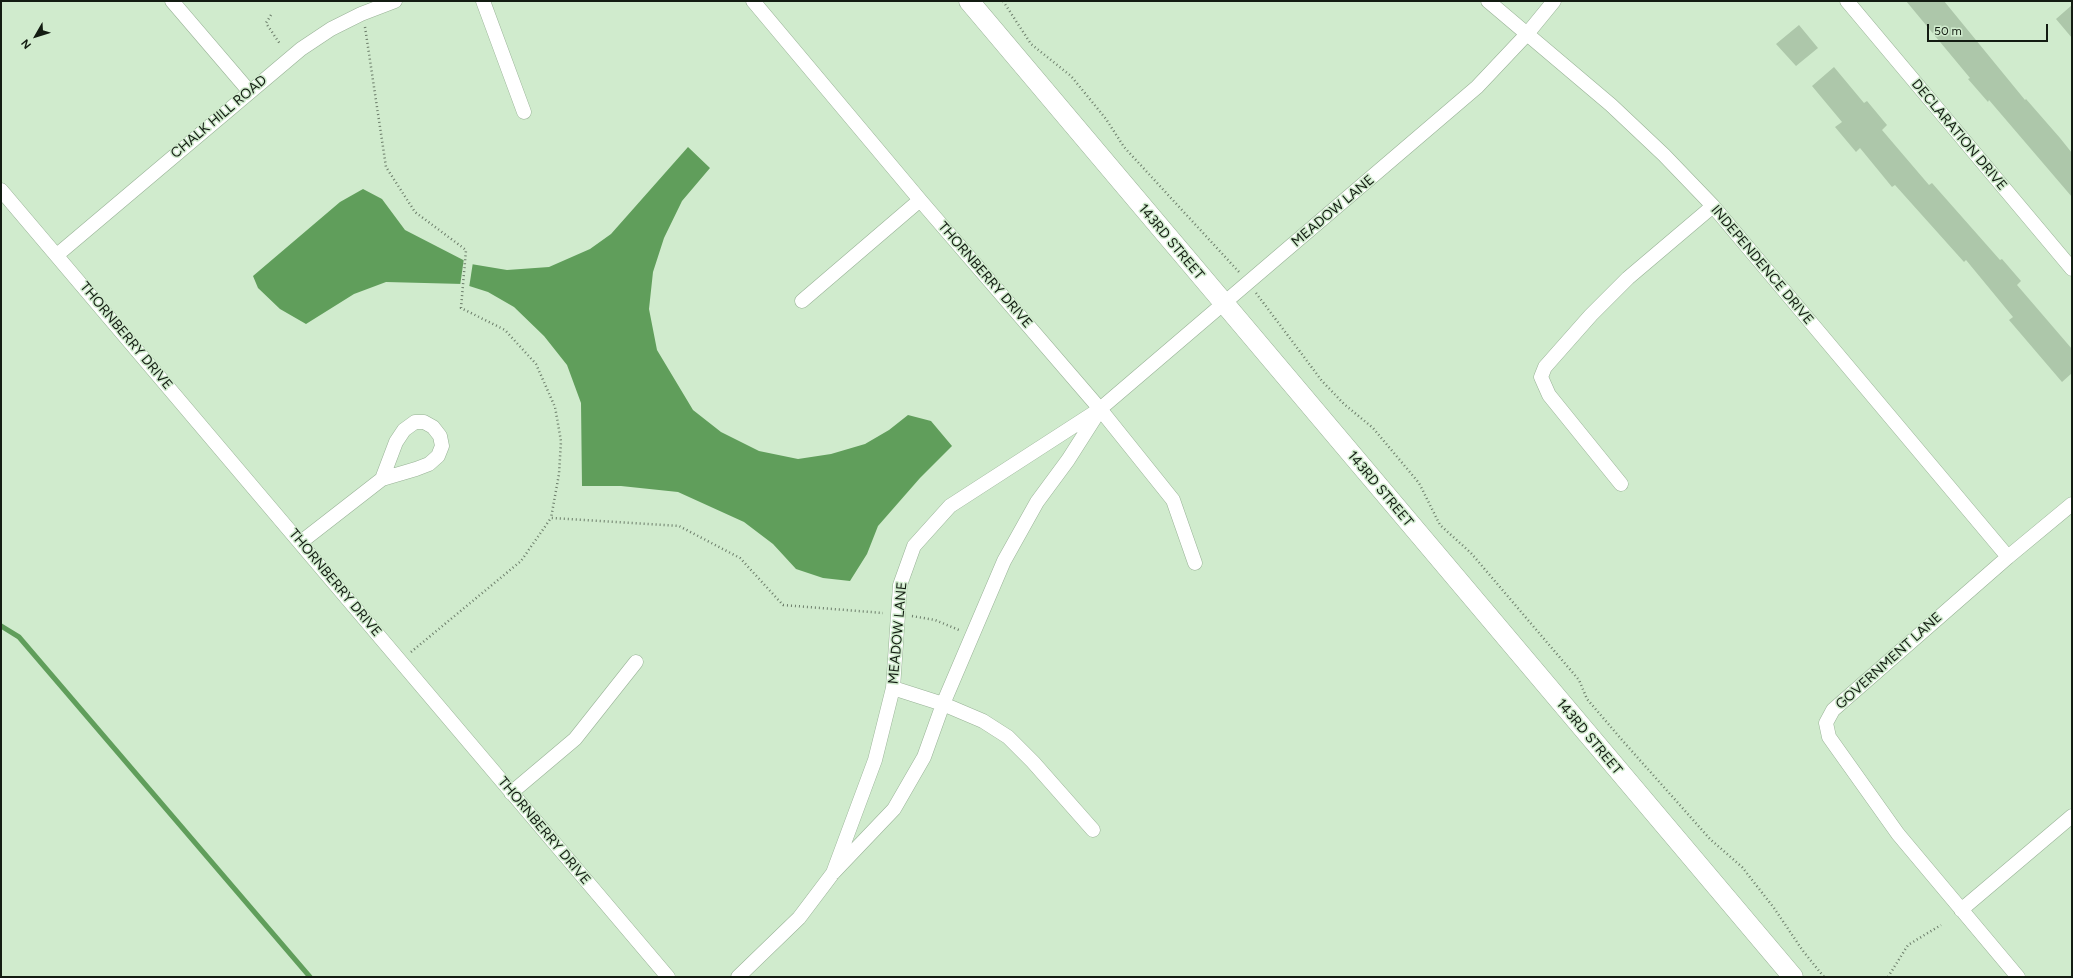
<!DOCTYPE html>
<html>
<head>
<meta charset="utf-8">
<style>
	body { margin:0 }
	#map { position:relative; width:2073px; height:978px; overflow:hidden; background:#d0ebcd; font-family:Figtree,sans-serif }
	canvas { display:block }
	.frame { position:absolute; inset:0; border:2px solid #131c12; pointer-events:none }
	.north { position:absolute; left:16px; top:16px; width:40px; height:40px; -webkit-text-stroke:3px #d0ebcd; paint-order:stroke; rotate:231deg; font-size:11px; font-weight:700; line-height:16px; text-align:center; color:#131c12 }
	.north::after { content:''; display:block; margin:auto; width:14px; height:18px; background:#131c12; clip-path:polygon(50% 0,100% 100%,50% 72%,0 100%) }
	.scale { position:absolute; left:1927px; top:24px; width:121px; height:18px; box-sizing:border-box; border:2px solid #131c12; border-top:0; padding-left:5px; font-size:12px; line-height:14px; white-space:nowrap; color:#131c12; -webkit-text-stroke:3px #d0ebcd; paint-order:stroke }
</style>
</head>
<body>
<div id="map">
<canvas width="2073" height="978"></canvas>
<div class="frame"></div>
<div class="north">N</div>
<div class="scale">50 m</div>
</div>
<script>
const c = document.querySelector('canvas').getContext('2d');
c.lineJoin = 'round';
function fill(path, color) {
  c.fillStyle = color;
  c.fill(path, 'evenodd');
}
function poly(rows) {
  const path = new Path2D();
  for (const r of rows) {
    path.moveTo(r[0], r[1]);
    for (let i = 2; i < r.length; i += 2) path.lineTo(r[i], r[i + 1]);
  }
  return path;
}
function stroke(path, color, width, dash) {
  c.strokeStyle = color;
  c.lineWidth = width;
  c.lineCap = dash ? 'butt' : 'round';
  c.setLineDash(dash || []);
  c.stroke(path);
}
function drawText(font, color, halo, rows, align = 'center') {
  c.font = font + ' Figtree,sans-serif';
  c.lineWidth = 3;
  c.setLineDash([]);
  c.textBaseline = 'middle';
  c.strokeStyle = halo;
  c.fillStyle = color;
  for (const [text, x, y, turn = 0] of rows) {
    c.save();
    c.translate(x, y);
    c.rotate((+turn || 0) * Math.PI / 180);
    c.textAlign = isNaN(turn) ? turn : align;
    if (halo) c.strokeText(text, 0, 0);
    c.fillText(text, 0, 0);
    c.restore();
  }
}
fill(poly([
	[688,147,710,168,682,201,664,238,653,272,649,309,657,350,693,410,721,432,759,451,798,459,831,454,865,444,889,430,908,415,931,421,952,446,920,478,878,526,867,554,850,581,823,578,796,569,773,544,744,522,678,492,621,486,582,486,581,403,567,365,544,336,514,307,488,292,463,284,386,282,354,294,306,324,280,309,258,288,253,276,340,202,363,189,382,199,405,230,471,264,507,270,549,267,590,249,611,234]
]), '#609e5b');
fill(poly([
	[464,258,473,262,469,288,460,286]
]), '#d0ebcd');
stroke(poly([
	[1,626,19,637,310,977]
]), '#609e5b', 5);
fill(poly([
	[1906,1,1944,1,2025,100,2026,99,2060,138,2072,153,2072,197,1989,100,1988,102,1968,79,1970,78],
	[2072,5,2072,38,2056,19],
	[1799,25,1818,48,1796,66,1776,44],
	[1834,67,1864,103,1867,101,1887,125,1882,130,1929,185,1932,183,2000,260,2002,259,2021,281,2017,285,2072,349,2072,373,2062,382,2009,320,2013,317,1966,260,1964,262,1895,185,1892,187,1860,148,1856,152,1835,127,1842,122,1812,86]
]), '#adc7aa');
const street = poly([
	[172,1,249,91],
	[483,1,524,112],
	[753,1,920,200,1100,409,1173,500,1195,563],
	[1488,1,1611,105,1664,155,1713,206,2008,557],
	[1847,1,2072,269],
	[1,190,668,977],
	[57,255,301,49,331,29,361,14,395,1],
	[802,301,920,200],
	[1621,484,1549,395,1541,377,1545,367,1591,315,1628,278,1713,206],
	[301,542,382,479,416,469,429,464,438,456,442,446,440,436,433,427,424,422,415,422,404,430,396,442,382,479],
	[893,688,943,704,983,721,1008,737,1033,762,1093,830],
	[511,793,575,739,636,662],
	[833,873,875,760,893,688,900,585,914,546,950,506,1100,409,1477,87,1527,34,1554,1],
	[1961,910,2072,816],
	[738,977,799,918,833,873,894,809,924,757,943,704,1004,561,1037,502,1068,460,1098,413],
	[2018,977,1898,834,1829,737,1826,723,1833,710,2008,557,2072,504]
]);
const secondary = poly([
	[969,1,1793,977]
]);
stroke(street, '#98b296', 15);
stroke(secondary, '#98b296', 21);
stroke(poly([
	[1003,1,1031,44,1071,76,1106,119,1124,147,1239,272],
	[271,15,266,23,280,44],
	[365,27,386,167,415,212,466,250,461,308,505,330,536,364,555,407,561,441,559,474,551,518],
	[1256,293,1322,381,1344,404,1373,428,1419,483,1440,525,1471,553,1579,680,1587,699,1622,740,1710,839,1742,867,1774,908,1803,951,1824,977],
	[912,616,935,620,959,630],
	[411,652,521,561,551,518,679,526,740,558,783,605,883,613],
	[1888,977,1908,945,1941,925]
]), '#6b7c69', 2.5, [1, 3]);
stroke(street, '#fff', 14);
stroke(secondary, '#fff', 20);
drawText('14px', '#131c12', '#d0ebcd', [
	["CHALK HILL ROAD",219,117,-40],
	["DECLARATION DRIVE",1959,135,50],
	["MEADOW LANE",1333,211,-40],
	["143RD STREET",1171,242,50],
	["INDEPENDENCE DRIVE",1762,265,50],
	["THORNBERRY DRIVE",985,275,49],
	["THORNBERRY DRIVE",126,336,50],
	["143RD STREET",1380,489,50],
	["THORNBERRY DRIVE",335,583,50],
	["MEADOW LANE",898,633,-85],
	["GOVERNMENT LANE",1889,661,-42],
	["143RD STREET",1589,737,50],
	["THORNBERRY DRIVE",544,831,50]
]);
</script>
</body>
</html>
